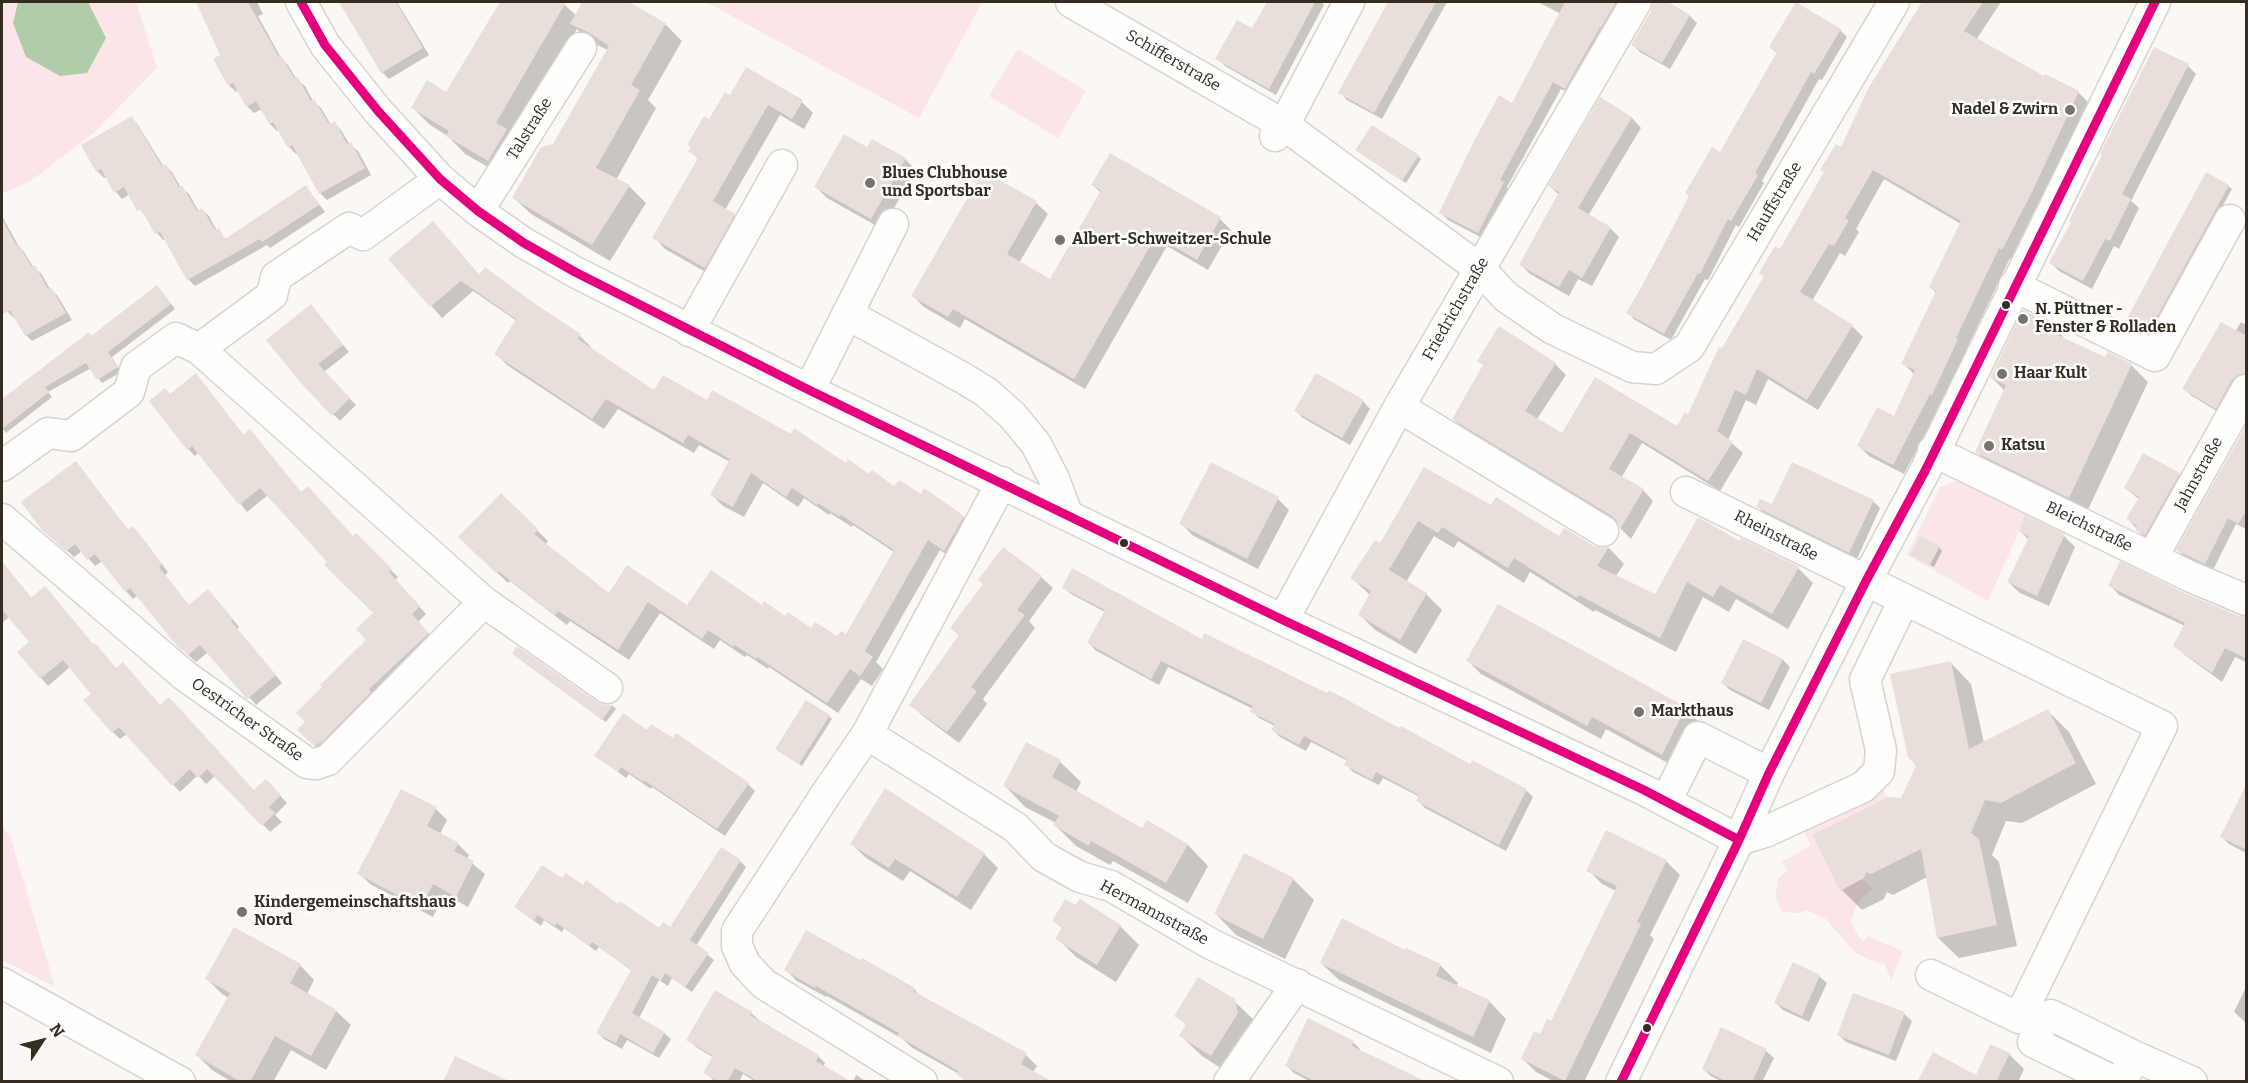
<!DOCTYPE html>
<html>
<head>
<meta charset="utf-8">
<style>
	body { margin:0 }
	#map { position:relative; width:2248px; height:1083px; overflow:hidden; background:#faf7f4; font-family:Bitter,serif }
	canvas { display:block }
	.frame { position:absolute; inset:0; border:3px solid #352c22; pointer-events:none }
	.north { position:absolute; left:12px; top:1011px; width:60px; height:60px; -webkit-text-stroke:4px #fff; paint-order:stroke; rotate:55deg; font-size:16px; font-weight:700; line-height:24px; text-align:center; color:#352c22 }
	.north::after { content:''; display:block; margin:auto; width:21px; height:27px; background:#352c22; clip-path:polygon(50% 0,100% 100%,50% 72%,0 100%) }
</style>
</head>
<body>
<div id="map">
<canvas width="2248" height="1083"></canvas>
<div class="frame"></div>
<div class="north">N</div>
</div>
<script>
const c = document.querySelector('canvas').getContext('2d');
c.lineJoin = 'round';
function fill(path, color) {
  c.fillStyle = color;
  c.fill(path, 'evenodd');
}
function poly(rows) {
  const path = new Path2D();
  for (const r of rows) {
    path.moveTo(r[0], r[1]);
    for (let i = 2; i < r.length; i += 2) path.lineTo(r[i], r[i + 1]);
  }
  return path;
}
function stroke(path, color, width, dash) {
  c.strokeStyle = color;
  c.lineWidth = width;
  c.lineCap = dash ? 'butt' : 'round';
  c.setLineDash(dash || []);
  c.stroke(path);
}
function drawText(font, color, halo, rows, align = 'center') {
  c.font = font + ' Bitter,serif';
  c.lineWidth = 5;
  c.setLineDash([]);
  c.textBaseline = 'middle';
  c.strokeStyle = halo;
  c.fillStyle = color;
  for (const [text, x, y, turn = 0] of rows) {
    c.save();
    c.translate(x, y);
    c.rotate((+turn || 0) * Math.PI / 180);
    c.textAlign = isNaN(turn) ? turn : align;
    if (halo) c.strokeText(text, 0, 0);
    c.fillText(text, 0, 0);
    c.restore();
  }
}
fill(poly([
	[2,2,136,2,157,68,95,132,32,180,2,194],
	[706,2,982,2,919,118],
	[1018,49,1086,91,1058,138,989,96],
	[1958,480,2027,513,1988,601,1907,555,1940,487],
	[1882,789,1888,797,1812,836,1840,890,1862,879,1873,889,1862,898,1855,908,1851,921,1858,936,1864,941,1868,936,1903,951,1891,980,1885,964,1877,963,1858,954,1849,946,1826,919,1806,910,1800,913,1782,912,1775,898,1778,879,1788,870,1782,862,1811,845,1802,828],
	[2,825,10,836,55,987,2,960]
]), '#fbe5e8');
fill(poly([
	[18,2,88,2,106,38,87,73,60,76,26,57,13,23]
]), '#b1cca8');
fill(poly([
	[198,2,257,2,263,14,258,16,281,58,288,65,297,80,305,86,313,101,321,108,331,125,334,123,341,130,350,145,358,151,371,175,327,200,320,193,298,153,296,154,289,147,279,130,277,131,270,124,262,109,254,113,247,106,239,90,236,92,229,85,222,55],
	[340,2,397,2,429,55,389,79,382,72],
	[501,2,561,2,576,15,584,2,626,2,665,24,682,41,648,100,656,108,616,180,629,186,646,203,610,261,531,214,514,198,554,145,608,50,588,41,577,29,514,139,506,177,465,154,448,136,430,125,413,108,447,94,465,67],
	[1269,2,1322,2,1324,5,1276,95,1225,66,1217,58,1253,31],
	[1390,2,1447,2,1382,119,1347,100,1340,92],
	[1538,2,1628,2,1573,95,1561,89,1507,187,1510,191,1486,240,1448,220,1441,213,1512,105,1561,14],
	[1654,2,1665,2,1690,16,1697,23,1670,69,1640,52,1633,45,1652,11],
	[1925,2,2001,2,1976,40,2045,78,2046,76,2078,92,2089,103,2013,259,2010,258,1966,350,1968,351,1942,405,1941,404,1904,474,1869,456,1858,445,1895,418,1915,375,1903,363,1936,293,1931,287,1961,224,1884,179,1856,229,1859,232,1845,256,1840,253,1812,301,1852,326,1863,337,1818,410,1768,379,1756,405,1746,400,1728,440,1743,453,1720,491,1642,443,1621,478,1643,490,1653,501,1631,539,1621,529,1620,524,1464,429,1453,419,1555,364,1566,375,1537,419,1563,435,1677,428,1689,416,1722,350,1842,149,1913,19],
	[1840,30,1847,37,1822,80,1819,79,1762,181,1764,183,1739,227,1736,225,1708,280,1705,279,1671,340,1635,320,1628,313,1690,196,1721,154,1778,54,1770,47],
	[2188,66,2196,74,2131,201,2139,208,2119,249,2114,246,2092,289,2059,271,2051,263,2073,222],
	[746,69,802,102,813,113,804,129,780,115,725,210,734,215,745,226,716,278,665,249,654,237,699,160,690,151,710,121,730,97],
	[1601,99,1632,118,1641,128,1588,216,1610,228,1619,237,1592,286,1578,279,1569,296,1530,274,1521,265,1559,195,1550,186],
	[132,118,138,125,164,167,166,166,172,172,181,188,189,194,199,212,202,210,209,216,217,231,226,239,306,187,325,212,270,248,267,245,195,286,188,279,166,239,163,240,157,233,130,194,122,199,116,192,107,176,104,178,97,171],
	[868,149,905,159,916,170,882,229,827,198,816,187],
	[1361,153,1418,156,1421,159,1406,183],
	[984,173,1036,203,1048,214,1019,263,1050,281,1101,193,1093,185,1220,219,1231,230,1208,270,1167,246,1085,389,965,319,960,328,924,307,913,296],
	[2228,186,2232,189,2151,335,2130,325,2126,321],
	[2,216,18,245,24,252,34,268,41,273,50,289,57,295,72,320,32,341,26,335,16,316,14,318,7,311,2,301],
	[444,234,480,276,534,306,580,336,591,347,590,349,655,392,707,402,895,488,921,497,963,517,975,529,956,561,940,550,876,662,883,669,872,686,861,679,838,713,769,667,768,669,747,655,745,657,720,640,714,649,660,613,629,660,570,621,567,625,510,581,508,583,460,537,501,495,548,541,545,545,610,595,688,607,762,607,811,630,837,639,846,636,894,552,853,525,852,527,830,513,829,515,804,498,798,507,763,483,744,517,723,506,712,495,730,462,699,445,694,453,618,409,604,429,507,365,496,353,517,321,473,291,442,318,390,259],
	[161,291,175,309,112,357,121,372,102,383,91,368,48,392,52,397,6,433,2,428,2,401,89,334,92,337],
	[2024,312,2052,326,2066,340,2106,359,2131,365,2148,382,2086,514,1994,469,1977,452,2005,391,1992,378],
	[317,313,349,352,324,372,356,405,340,421,301,381],
	[2241,322,2246,325,2246,381,2223,415,2192,396,2184,389,2235,332],
	[203,383,244,436,302,493,354,538,356,536,398,577,395,580,426,614,418,622,435,641,322,753,299,730,368,640,375,613,268,495,247,512,199,452,195,456,188,449,171,395],
	[1363,401,1370,409,1350,445,1303,418,1296,411],
	[2246,427,2246,529,2236,524,2213,570,2185,557,2178,550],
	[76,463,129,531,140,535,168,572,165,575,189,606,215,598,239,627,237,629,282,683,256,705,208,652,196,662,186,653,138,595,133,599,126,591,102,561,95,566,82,551,74,557,51,537],
	[1424,469,1491,507,1560,538,1602,550,1609,548,1624,564,1616,576,1655,596,1740,543,1798,568,1813,583,1788,629,1736,599,1729,612,1703,597,1676,652,1595,610,1594,612,1530,572,1524,583,1458,541,1454,548,1434,536,1406,582,1426,594,1442,610,1416,654,1375,630,1359,614,1370,595,1352,578,1381,545],
	[2179,475,2186,482,2153,542,2144,537,2128,519,2139,499,2125,488],
	[1278,499,1289,510,1258,569,1192,535,1181,523],
	[1873,501,1880,508,1857,559,1765,514,1758,507],
	[2020,531,2064,536,2075,547,2049,606,2020,593,2008,582,2029,540],
	[1939,547,1942,551,1934,567,1912,555],
	[2,562,32,599,94,646,117,670,254,791,266,781,287,803,275,815,282,822,270,832,216,775,206,784,198,775,180,792,127,734,120,739,113,732,93,694,70,667,48,686,19,652,31,643,9,617,2,623],
	[1041,577,1053,588,1029,621,1035,628,983,699,987,704,959,743,923,716,911,705,960,637,952,628],
	[2110,585,2182,593,2239,617,2246,617,2246,662,2235,657,2222,682,2185,655,2175,645,2185,626,2119,595],
	[1064,588,1202,641,1471,766,1473,762,1527,791,1533,797,1506,851,1425,808,1418,801,1420,797,1383,778,1379,785,1353,772,1346,765,1348,761,1311,742,1306,751,1280,737,1273,730,1275,726,1259,718,1252,711,1253,709,1168,667,1159,685,1095,650,1089,643,1105,612,1071,594],
	[1744,641,1783,660,1790,667,1769,710,1730,690,1723,683],
	[517,657,596,703,605,707,613,706,616,709,606,722],
	[1468,661,1685,708,1698,721,1675,767,1606,729,1601,739,1481,674],
	[1951,663,1971,684,1984,743,2048,711,2069,732,2096,784,2022,823,2006,821,1992,855,1999,862,2017,946,1959,958,1938,938,1927,877,1893,895,1887,892,1884,899,1862,910,1842,890,1902,799,1918,766],
	[829,716,832,719,802,766,780,752],
	[647,732,748,784,755,791,725,836,652,787,651,789,629,774,626,778,596,755],
	[1060,762,1081,782,1076,792,1143,830,1147,822,1188,845,1208,866,1188,903,1113,861,1110,865,1076,846,1055,825,1056,823,1025,807,1005,786],
	[2246,797,2246,853,2229,844,2222,837],
	[436,809,447,820,440,834,458,844,469,855,467,859,485,874,468,907,444,894,433,917,370,884,359,873],
	[852,844,984,854,998,868,971,910,910,871,903,881,866,858],
	[740,861,746,867,696,946,714,960,692,992,672,978,668,986,659,980,639,1018,664,1033,671,1039,659,1058,627,1040,622,1049,604,1039,598,1033,632,971,599,947,596,951,564,928,562,932,544,920,541,926,516,907,562,881,583,887,659,930,671,929],
	[1666,861,1680,875,1650,935,1654,939,1584,1082,1555,1082,1536,1072,1522,1058,1552,1023,1616,891,1602,884,1588,870],
	[1293,879,1314,900,1285,959,1236,935,1216,914],
	[1080,901,1120,926,1139,945,1116,982,1076,957,1057,938,1063,929,1054,921,1076,907],
	[1406,952,1440,965,1458,983,1456,986,1489,1001,1506,1019,1491,1053,1339,980,1321,963],
	[300,965,314,980,307,994,336,1011,351,1025,326,1070,291,1050,273,1082,232,1082,212,1070,197,1055,229,998,222,994,207,979],
	[786,970,914,989,922,998,1026,1055,1037,1066,1033,1072,1050,1082,966,1082,959,1074,911,1047,903,1039,827,996,826,997,797,981],
	[1819,976,1827,983,1809,1022,1783,1010,1776,1003],
	[2246,987,2246,1023,2234,1012],
	[1234,1001,1256,1022,1233,1076,1202,1056,1181,1036,1187,1026,1176,1015],
	[751,1013,759,1020,818,1056,825,1063,823,1067,849,1082,756,1082,743,1074,739,1082,713,1080,705,1072,714,1058,696,1047,688,1040],
	[1904,1014,1912,1021,1896,1061,1846,1042,1839,1035],
	[1722,1029,1766,1051,1774,1058,1762,1082,1722,1082,1711,1076,1703,1069],
	[1353,1042,1360,1049,1359,1051,1419,1082,1311,1082,1294,1073,1287,1066],
	[2009,1054,2024,1069,2018,1082,1919,1082,1976,1077],
	[856,1075,867,1082,853,1082]
]), '#0003');
fill(poly([
	[196,2,248,2,279,57,281,56,295,79,298,77,311,101,314,99,329,124,335,121,347,144,351,142,365,168,319,194,292,145,288,148,273,122,269,124,256,101,246,107,233,83,228,86,213,59,220,55],
	[339,2,396,2,423,48,381,73],
	[500,2,566,2,496,123,507,129,488,161,446,136,449,131,411,108,427,80,446,92],
	[582,2,629,2,666,23,631,85,640,90,596,168,630,185,592,245,512,198,541,147,553,144,609,46,590,33,570,24],
	[1267,2,1315,2,1269,89,1215,59,1237,20,1252,28],
	[1388,2,1436,2,1374,113,1338,93],
	[1565,2,1616,2,1601,27,1600,27,1565,89,1553,82,1500,180,1504,182,1478,233,1439,213,1474,141,1499,95,1512,103],
	[1653,2,1668,2,1690,15,1662,63,1631,45,1651,11],
	[1796,2,1841,29,1814,74,1811,72,1755,173,1758,175,1731,221,1728,219,1700,274,1698,273,1664,334,1626,313,1648,276,1689,196,1685,193,1712,147,1720,152,1777,52,1769,47],
	[1922,2,1983,2,1964,31,2044,76,2045,74,2079,91,2032,192,2002,250,1999,248,1956,338,1958,339,1932,395,1930,394,1893,465,1857,446,1877,407,1894,416,1915,370,1901,364,1936,291,1929,287,1961,221,1873,170,1845,218,1849,220,1834,246,1829,244,1800,292,1853,325,1807,400,1757,369,1746,395,1735,390,1717,431,1733,442,1708,481,1630,433,1609,469,1644,489,1620,529,1618,522,1612,516,1452,419,1483,365,1477,361,1499,326,1556,363,1525,411,1562,433,1595,377,1677,426,1685,412,1688,414,1719,347,1722,348,1764,276,1759,273,1775,246,1780,249,1824,172,1820,170,1836,144,1841,147,1869,87],
	[2154,47,2189,64,2122,194,2131,199,2110,241,2105,239,2083,281,2049,263,2071,222,2069,221,2102,155,2100,154],
	[746,67,803,100,792,119,768,105,713,201,735,214,705,268,652,238,698,158,688,151,691,147,687,145,704,116,709,119,725,92,730,95],
	[1600,97,1632,117,1578,208,1611,227,1582,278,1569,270,1559,287,1519,265,1559,192,1548,186],
	[132,116,162,166,166,164,179,187,182,185,197,211,202,208,215,230,219,228,225,239,306,185,319,205,262,242,260,239,187,280,160,232,155,234,141,209,137,211,124,187,114,193,101,169,96,172,81,145],
	[1372,125,1419,155,1402,181,1355,150],
	[844,134,867,147,872,139,906,158,871,219,814,187],
	[1110,153,1221,217,1197,260,1156,236,1074,379,953,309,948,317,911,296,983,171,1037,201,1007,254,1050,279,1101,190,1091,185],
	[2206,172,2229,185,2148,333,2125,322],
	[2,219,16,245,18,244,32,267,35,265,48,289,51,287,66,313,25,336,10,310,2,315],
	[433,221,479,275,485,267,535,304,581,334,578,339,654,390,663,375,707,400,712,390,791,434,794,428,846,463,848,459,869,474,872,470,894,486,899,480,921,494,924,488,964,516,944,551,928,540,865,651,873,657,860,676,850,669,827,703,757,657,756,659,735,645,733,647,708,630,702,639,648,602,618,650,558,611,555,615,498,571,496,573,458,537,501,493,538,529,534,534,609,593,627,565,687,605,711,570,762,605,764,601,785,616,788,612,811,628,815,622,837,636,841,631,846,634,894,550,841,515,840,517,818,503,817,505,792,488,786,497,751,473,733,507,710,495,730,459,688,435,683,443,606,399,592,419,494,354,516,319,461,281,430,307,388,259],
	[157,285,171,304,108,352,118,367,97,380,86,363,45,387,49,392,2,429,2,399,89,332,91,336],
	[311,304,343,345,318,364,350,398,332,416,300,382,266,340],
	[2023,310,2052,324,2049,331,2105,357,2108,352,2132,364,2069,498,1975,452,2006,385,1990,378],
	[2221,322,2247,336,2247,373,2238,375,2231,381,2216,409,2182,389],
	[196,373,243,435,250,429,301,492,308,486,353,536,356,533,392,569,389,572,420,606,412,614,429,633,369,689,371,692,323,741,314,746,297,730,305,722,296,713,322,687,320,685,366,640,356,629,373,613,324,565,327,562,260,488,239,505,192,446,187,450,149,401,165,388,170,394],
	[1316,373,1364,400,1342,438,1294,411],
	[2247,424,2247,510,2238,524,2228,518,2205,564,2176,550],
	[2143,453,2180,473,2145,535,2135,530,2137,526,2126,519,2139,497,2124,488],
	[76,461,128,530,133,526,162,564,159,567,189,605,208,589,233,619,231,621,276,675,247,699,200,645,188,655,177,646,130,588,125,592,95,554,87,560,75,544,66,551,42,530,21,502],
	[1211,462,1279,497,1247,559,1179,524],
	[1792,462,1874,500,1849,553,1756,507,1760,499,1772,504],
	[1424,467,1491,505,1496,497,1559,536,1564,528,1594,546,1602,548,1609,547,1597,566,1655,594,1698,517,1740,541,1741,538,1799,567,1772,614,1720,585,1713,597,1687,582,1660,638,1579,595,1577,598,1514,558,1508,568,1442,527,1438,533,1418,521,1389,570,1427,593,1400,640,1358,615,1371,591,1350,578,1375,540,1380,543],
	[2025,515,2065,534,2037,596,2007,582,2029,537,2019,531],
	[1920,536,1940,546,1930,565,1910,555],
	[1003,547,1042,576,1017,610,1025,615,971,687,977,691,947,732,909,705,959,635,950,628,983,584,978,580],
	[2,561,31,598,45,586,94,645,95,643,116,668,123,662,160,705,169,697,254,790,266,779,281,795,269,807,275,813,262,826,207,769,198,778,190,769,172,786,119,727,112,733,83,700,91,694,63,660,40,679,17,652,29,642,2,610],
	[2120,561,2182,592,2239,616,2247,617,2247,659,2225,648,2212,673,2173,646,2185,623,2108,586],
	[1072,568,1202,639,1204,633,1327,693,1329,690,1399,728,1401,726,1470,764,1472,760,1527,789,1499,845,1416,801,1419,795,1376,772,1372,780,1344,765,1347,759,1304,736,1299,745,1271,730,1275,724,1250,712,1253,706,1161,661,1151,679,1087,643,1105,610,1062,588],
	[1498,604,1686,707,1662,755,1592,717,1587,726,1466,661],
	[1743,639,1783,659,1761,703,1721,683],
	[517,646,597,702,605,705,613,705,602,720,512,654],
	[1951,661,1969,749,2048,709,2076,763,2001,803,1985,800,1971,833,1979,839,1997,925,1937,938,1921,849,1871,874,1866,872,1864,878,1840,891,1812,835,1888,797,1901,798,1916,766,1908,757,1890,674],
	[806,700,830,715,799,764,775,749],
	[623,713,647,730,651,724,673,738,676,733,749,783,717,829,644,780,643,782,621,767,618,772,594,756],
	[1026,742,1061,760,1052,777,1142,828,1147,820,1188,844,1166,883,1091,841,1089,846,1053,825,1059,816,1003,786],
	[2247,783,2247,850,2220,837],
	[885,788,985,853,957,897,895,859,889,868,850,844],
	[401,789,437,807,427,826,459,843,454,851,474,861,456,897,433,884,421,907,357,874],
	[1606,830,1667,860,1637,922,1641,924,1565,1081,1521,1059,1534,1031,1540,1034,1547,1019,1551,1021,1617,886,1586,871],
	[721,847,741,860,690,940,709,953,685,987,665,973,661,981,652,975,632,1013,665,1032,653,1053,620,1034,616,1043,596,1033,631,970,592,942,589,946,557,923,555,926,537,915,534,921,514,907,542,865,562,878,566,873,583,885,586,880,618,904,620,901,659,928,663,922,670,927],
	[1244,853,1294,878,1263,939,1214,914],
	[1065,899,1075,905,1080,899,1121,925,1097,965,1055,939,1062,927,1052,921],
	[1342,918,1405,950,1406,948,1441,964,1436,976,1490,1000,1473,1037,1320,963],
	[234,927,301,964,290,983,337,1010,311,1056,275,1036,250,1082,241,1082,195,1055,230,993,205,979],
	[806,930,860,960,862,958,915,988,913,991,1027,1053,1021,1064,1053,1082,969,1082,956,1074,958,1071,898,1036,899,1033,816,986,815,988,784,970],
	[1793,962,1820,975,1802,1016,1774,1003],
	[1198,977,1235,999,1238,1013,1211,1056,1179,1036,1186,1024,1174,1016],
	[715,990,752,1012,750,1015,819,1055,816,1061,852,1082,759,1082,735,1068,727,1082,719,1082,703,1073,713,1056,686,1040],
	[1853,993,1905,1012,1889,1055,1837,1035],
	[1308,1018,1354,1041,1352,1046,1427,1082,1316,1082,1285,1066],
	[1721,1027,1767,1049,1752,1082,1727,1082,1702,1069],
	[1990,1044,2010,1053,1996,1082,1917,1082,1933,1052,1976,1075],
	[455,1056,511,1082,443,1082]
]), '#e8dfdb');
const minor = poly([
	[301,2,325,45,378,111,440,179,478,211,524,243,575,272,809,390,1283,620,1644,790,1739,840],
	[1071,2,1284,125,1480,269,1506,297,1553,329,1632,367,1656,369,1689,347,1894,2],
	[1275,136,1284,125,1349,2],
	[478,211,581,48],
	[2014,286,2155,356,2230,220],
	[847,314,963,378,986,392,1012,415,1036,444,1054,479,1067,514],
	[689,331,782,165],
	[199,349,484,602,607,688],
	[809,390,893,224],
	[1399,407,1603,531],
	[1933,451,2189,576,2246,600],
	[2,466,48,433,71,436,129,392,136,367,176,338,199,349,272,295,276,277,349,228,363,235,440,179],
	[1686,492,2162,726,2019,1018,1931,975],
	[2,519,184,675,307,763,316,764,328,760,484,602],
	[2152,558,2246,390],
	[1283,620,1399,407,1636,2],
	[867,734,1015,827,1044,857,1080,877,1111,886,1211,944,1498,1082],
	[1666,801,1698,737,1769,773],
	[1739,840,1765,832,1863,787,1879,771,1881,750,1865,680,1904,600],
	[2,983,180,1082],
	[2126,1073,2134,1056,2192,1082],
	[922,1082,764,984,745,964,737,946,737,931,826,794,867,734,1002,482],
	[1229,1082,1297,984],
	[1621,1082,1739,840,1769,773,1866,581,1925,471,2155,2],
	[2115,1082,2033,1042,2044,1018,2051,1015,2134,1056]
]);
stroke(minor, '#d9d3cc', 33);
stroke(minor, '#fefefd', 30);
stroke(poly([
	[301,2,325,45,378,111,440,179,478,211,524,243,575,272,809,390,1283,620,1644,790,1739,840],
	[1621,1082,1739,840,1769,773,1866,581,1925,471,2155,2]
]), '#e5007d', 9);
for (const [x, y, r, color] of [
	[2070,110,6,"#7a736c"],
	[870,183,6,"#7a736c"],
	[1060,240,6,"#7a736c"],
	[2006,305,5,"#352c22"],
	[2023,319,6,"#7a736c"],
	[2002,374,6,"#7a736c"],
	[1989,446,6,"#7a736c"],
	[1124,543,5,"#352c22"],
	[1639,712,6,"#7a736c"],
	[242,912,6,"#7a736c"],
	[1647,1028,5,"#352c22"]
]) {
  const dot = new Path2D();
  dot.arc(x, y, r, 0, 2 * Math.PI);
  c.fillStyle = color;
  c.fill(dot);
  stroke(dot, '#fff', 2);
}
drawText('16px', '#352c22', '#fff', [
	["Schifferstraße",1173,61,30],
	["Talstraße",530,129,-58],
	["Hauffstraße",1775,202,-59],
	["Friedrichstraße",1456,309,-60],
	["Jahnstraße",2199,474,-61],
	["Bleichstraße",2089,527,26],
	["Rheinstraße",1776,536,27],
	["Oestricher Straße",247,720,35],
	["Hermannstraße",1154,913,28]
]);
drawText('bold 16px', '#352c22', '#fff', [
	["Nadel & Zwirn",2058,110,"right"],
	["Blues Clubhouse",882,174],
	["und Sportsbar",882,192],
	["Albert-Schweitzer-Schule",1072,240],
	["N. Püttner -",2035,310],
	["Fenster & Rolladen",2035,328],
	["Haar Kult",2014,374],
	["Katsu",2001,446],
	["Markthaus",1651,712],
	["Kindergemeinschaftshaus",254,903],
	["Nord",254,921]
], 'left');
</script>
</body>
</html>
